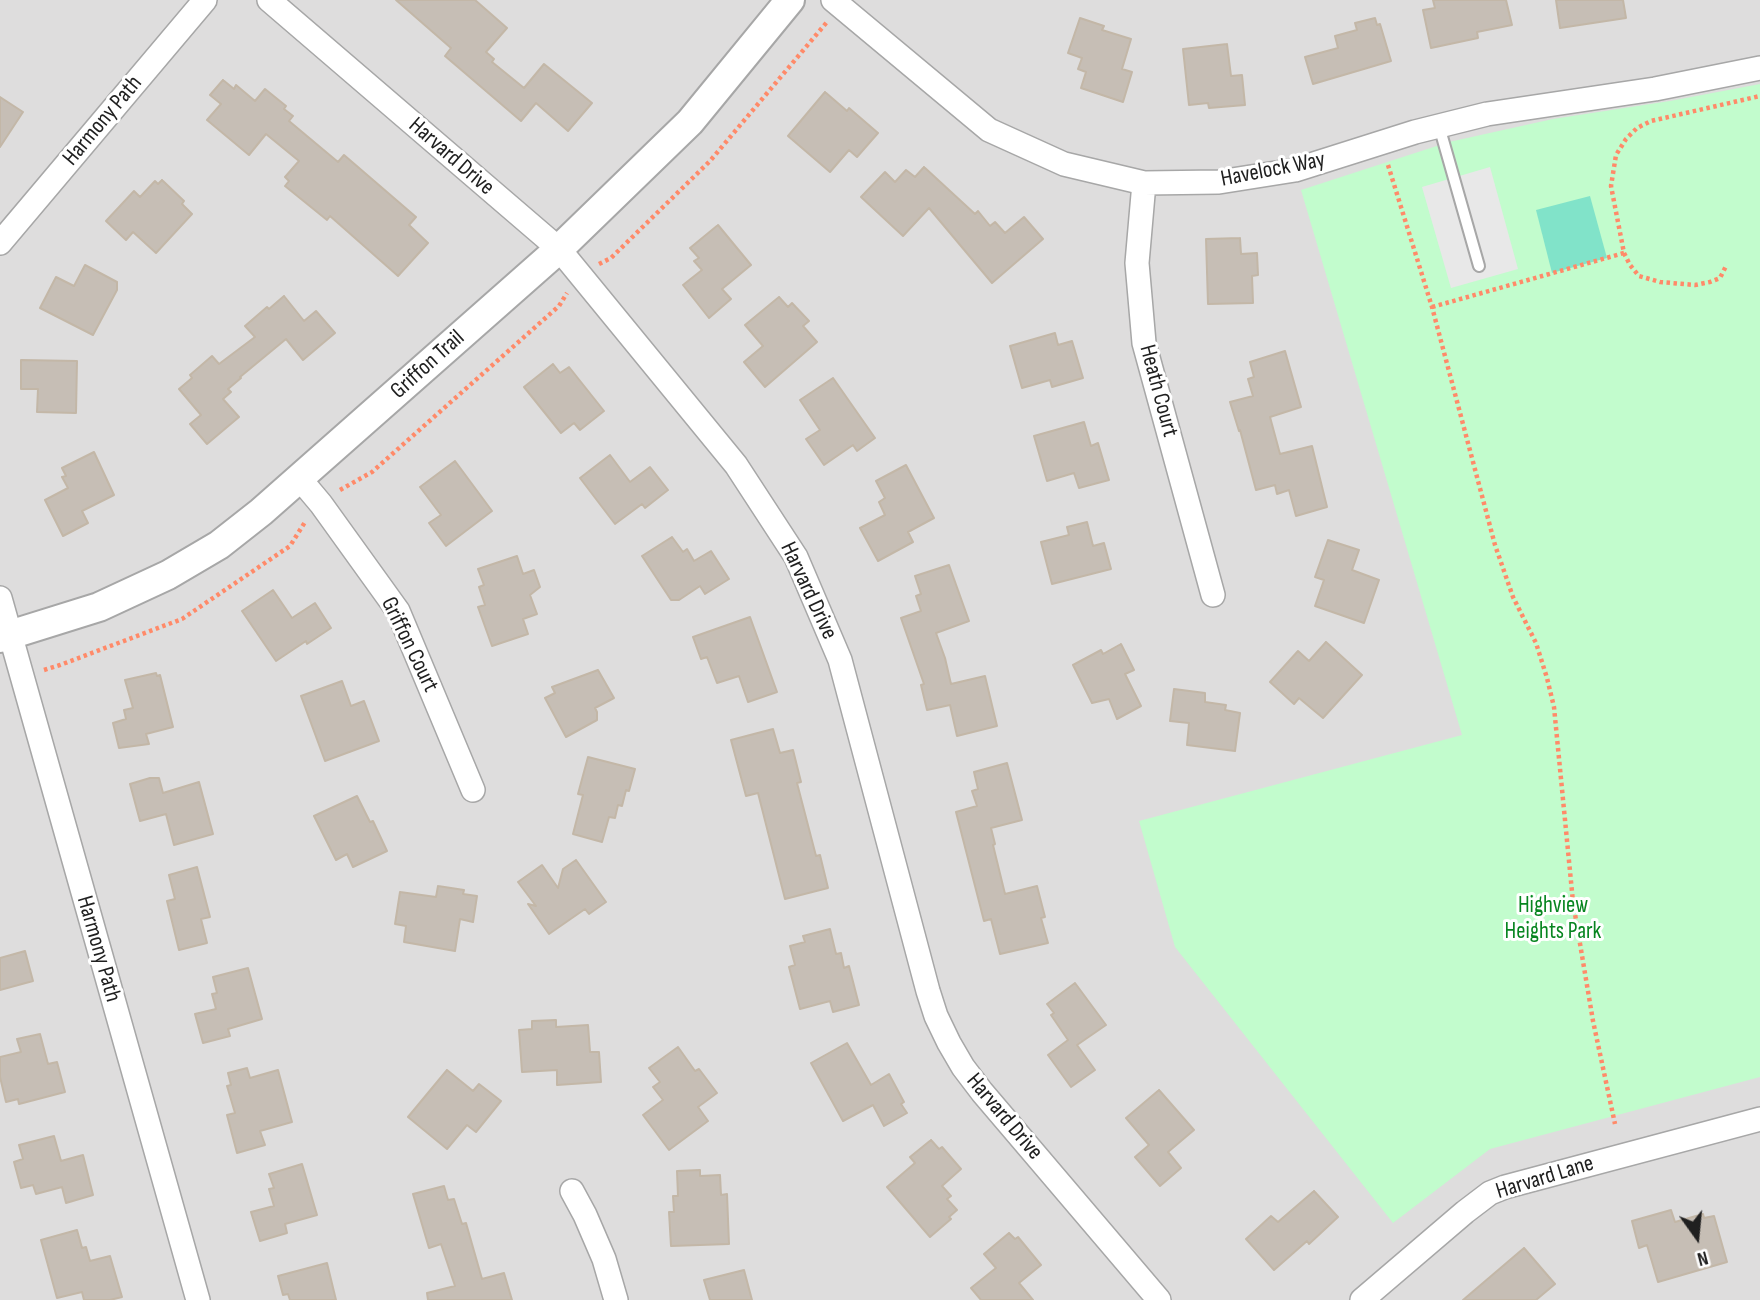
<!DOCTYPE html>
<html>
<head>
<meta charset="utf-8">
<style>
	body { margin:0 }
	#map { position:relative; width:1760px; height:1300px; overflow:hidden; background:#f1efe6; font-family:"Sofia Sans Condensed",sans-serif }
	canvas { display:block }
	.north { position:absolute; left:1662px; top:1202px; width:70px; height:70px; -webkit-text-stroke:5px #fff; paint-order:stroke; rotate:165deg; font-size:19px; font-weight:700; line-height:28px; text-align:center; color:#202020 }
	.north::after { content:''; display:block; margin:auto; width:24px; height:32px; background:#202020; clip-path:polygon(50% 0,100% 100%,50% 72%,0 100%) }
</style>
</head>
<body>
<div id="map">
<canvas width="1760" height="1300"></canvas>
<div class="north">N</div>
</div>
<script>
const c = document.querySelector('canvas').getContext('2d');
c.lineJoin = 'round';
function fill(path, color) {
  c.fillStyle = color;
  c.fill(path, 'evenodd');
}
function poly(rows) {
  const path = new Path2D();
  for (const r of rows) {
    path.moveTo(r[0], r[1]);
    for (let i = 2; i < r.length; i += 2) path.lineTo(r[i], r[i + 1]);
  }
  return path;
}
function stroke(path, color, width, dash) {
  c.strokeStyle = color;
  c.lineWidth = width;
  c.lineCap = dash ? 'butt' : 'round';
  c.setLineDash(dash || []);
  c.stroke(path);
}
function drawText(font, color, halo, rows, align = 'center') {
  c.font = font + ' "Sofia Sans Condensed",sans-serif';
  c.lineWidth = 6;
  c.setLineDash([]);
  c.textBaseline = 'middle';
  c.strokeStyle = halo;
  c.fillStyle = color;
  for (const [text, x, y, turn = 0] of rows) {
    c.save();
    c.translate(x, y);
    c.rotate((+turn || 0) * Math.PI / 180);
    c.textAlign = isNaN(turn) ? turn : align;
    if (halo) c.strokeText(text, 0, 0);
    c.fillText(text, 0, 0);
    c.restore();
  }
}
fill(poly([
	[0,0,1760,0,1760,1300,0,1300]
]), '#dedddd');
fill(poly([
	[1760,84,1760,1077,1490,1149,1393,1223,1175,947,1139,821,1462,735,1301,190,1449,142,1553,119,1670,101]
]), '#c2fccd');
fill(poly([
	[1590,196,1607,258,1552,273,1536,210]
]), '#81e3c9');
fill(poly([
	[1490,167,1518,269,1451,288,1422,187]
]), '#e8e8e8');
const building = poly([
	[396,0,475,0,507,28,486,52,494,59,492,62,524,88,544,64,592,103,568,131,536,103,521,121,445,56,451,48,396,0],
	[1433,0,1506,0,1512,25,1477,32,1478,38,1431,48,1423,10,1435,8,1433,0],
	[1556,0,1623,0,1626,18,1560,28,1556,0],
	[1080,18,1104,26,1102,30,1131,39,1122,69,1132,72,1123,102,1081,88,1086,72,1078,69,1082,58,1068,53,1080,18],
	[1375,18,1377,25,1380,24,1391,61,1313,84,1305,57,1338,48,1335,36,1357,30,1355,23,1375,18],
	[1227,44,1231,76,1242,75,1245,105,1209,108,1208,103,1189,105,1183,49,1227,44],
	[223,80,234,89,236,85,255,101,265,89,286,106,284,109,293,116,289,121,338,162,344,155,416,217,409,225,428,243,398,276,330,216,327,220,285,186,289,181,285,177,299,161,266,134,249,155,207,120,221,104,210,95,223,80],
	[825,92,847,111,849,108,878,133,857,157,849,150,830,172,788,136,825,92],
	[0,97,23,112,0,147,0,97],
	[924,167,975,214,978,211,990,226,995,222,1005,233,1024,217,1043,239,992,283,929,208,903,236,861,197,885,172,895,182,906,170,915,177,924,167],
	[162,180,184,201,182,204,192,214,156,253,133,232,126,240,106,221,134,191,140,197,155,181,158,184,162,180],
	[718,225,751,265,722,289,731,299,709,318,683,285,702,270,694,261,699,258,690,248,718,225],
	[1240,238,1241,254,1257,253,1258,275,1252,276,1253,303,1208,304,1206,239,1240,238],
	[85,265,117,282,117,290,93,335,40,308,56,277,74,286,85,265],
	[284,296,304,321,316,311,335,333,303,360,286,339,240,377,241,378,228,389,231,392,223,399,239,417,207,444,190,424,201,415,179,389,192,378,190,375,212,356,219,364,255,337,245,326,267,307,269,309,284,296],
	[779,297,788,307,792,303,809,321,803,326,817,342,765,387,744,362,763,346,745,325,779,297],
	[1055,333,1058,345,1072,341,1083,378,1052,387,1050,380,1022,388,1010,346,1055,333],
	[1285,351,1301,407,1270,417,1280,454,1312,446,1327,507,1296,516,1289,490,1277,494,1275,485,1256,490,1240,430,1239,431,1230,402,1253,396,1248,379,1254,377,1250,362,1285,351],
	[21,360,77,361,76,413,37,412,38,389,21,389,21,360],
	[553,364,560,373,569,367,604,411,580,430,574,423,561,433,524,387,553,364],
	[833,378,875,438,857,451,853,445,824,465,806,439,820,430,800,400,833,378],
	[1084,422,1091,446,1098,443,1109,480,1079,488,1074,473,1047,481,1034,436,1084,422],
	[94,452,114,495,82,511,88,523,63,536,45,500,68,488,62,477,66,476,62,468,94,452],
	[610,455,630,482,650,467,668,490,645,508,642,504,615,524,580,478,610,455],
	[455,461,492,511,446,546,429,523,441,515,420,487,455,461],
	[906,465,934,518,908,532,913,542,878,561,860,528,885,515,879,502,885,498,876,481,906,465],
	[1087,522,1093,546,1104,543,1111,569,1052,584,1041,542,1069,535,1067,527,1087,522],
	[672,537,683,552,687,549,694,561,711,551,729,579,705,594,700,586,679,600,671,600,642,556,672,537],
	[1328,540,1359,550,1352,570,1379,580,1364,623,1315,606,1324,580,1315,577,1328,540],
	[517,556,523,574,534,570,540,587,530,595,537,614,523,619,528,634,492,646,478,607,485,605,479,587,484,585,478,569,517,556],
	[949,565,969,621,936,633,945,658,951,684,985,676,997,726,957,736,950,705,927,710,921,685,924,684,901,618,921,611,916,596,921,594,915,576,949,565],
	[273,590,292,618,315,603,331,628,307,644,306,641,276,661,242,611,273,590],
	[750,617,777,692,748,702,739,676,717,683,707,657,701,659,693,637,750,617],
	[1326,642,1362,675,1323,718,1299,698,1294,704,1270,682,1298,651,1309,661,1326,642],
	[1121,644,1134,670,1125,674,1141,706,1117,719,1109,699,1092,703,1073,665,1101,650,1103,654,1121,644],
	[598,670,614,698,595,708,597,712,597,720,566,737,545,698,555,693,552,687,598,670],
	[156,673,157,676,160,675,173,727,146,734,149,744,119,748,113,723,126,719,124,710,133,708,125,680,156,673],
	[342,681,351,706,364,701,379,741,325,761,301,696,342,681],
	[1174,689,1205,693,1205,702,1226,705,1225,710,1240,713,1235,751,1187,745,1189,723,1170,721,1174,689],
	[773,729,780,753,793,750,801,782,797,783,816,856,820,855,828,888,785,899,758,793,746,796,731,740,773,729],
	[588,757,635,769,629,791,626,790,622,806,618,805,615,818,609,817,602,842,573,834,583,795,578,794,588,757],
	[1007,763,1022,820,991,828,995,844,993,845,1005,894,1037,886,1045,917,1041,918,1048,943,1000,954,991,919,984,921,956,812,977,806,972,791,978,789,974,772,1007,763],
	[150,778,159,778,163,793,199,782,213,834,174,845,166,814,140,821,130,784,150,778],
	[357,796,370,822,373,821,387,851,353,867,347,854,336,860,314,816,357,796],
	[576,860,606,902,589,914,585,909,549,934,528,904,536,906,518,882,542,865,558,888,563,869,576,860],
	[197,867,210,917,201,919,207,943,179,950,167,901,175,899,169,875,197,867],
	[438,886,464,890,463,894,477,896,473,922,460,919,455,951,404,942,406,926,395,924,400,892,436,897,438,886],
	[830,929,836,954,841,953,844,968,849,966,859,1005,833,1012,830,1001,800,1009,789,967,795,965,790,946,805,942,803,936,830,929],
	[25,951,33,981,0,990,0,958,25,951],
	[248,968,262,1019,228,1029,230,1036,203,1043,195,1014,216,1009,212,994,217,993,213,977,248,968],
	[1075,983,1106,1025,1077,1045,1095,1070,1071,1087,1048,1055,1068,1040,1051,1015,1054,1013,1047,1004,1075,983],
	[556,1020,556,1027,588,1025,590,1052,599,1052,601,1082,557,1085,557,1070,522,1072,519,1030,532,1029,532,1021,556,1020],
	[40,1034,48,1064,57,1062,65,1092,19,1104,18,1099,6,1102,0,1077,0,1057,21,1052,17,1039,40,1034],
	[847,1043,871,1085,889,1074,904,1102,901,1104,907,1113,884,1126,873,1105,843,1121,811,1063,847,1043],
	[678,1047,695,1071,699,1069,717,1093,698,1107,708,1121,669,1150,643,1115,663,1100,653,1087,660,1082,649,1068,678,1047],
	[247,1068,250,1078,278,1070,292,1122,260,1131,265,1145,237,1153,227,1115,235,1113,227,1086,231,1085,228,1073,247,1068],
	[447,1070,473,1091,479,1084,501,1101,476,1132,467,1125,447,1149,408,1117,447,1070],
	[1159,1090,1194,1130,1168,1152,1181,1168,1160,1186,1135,1157,1149,1145,1126,1118,1159,1090],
	[54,1136,61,1161,83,1155,93,1195,66,1203,62,1187,36,1194,33,1185,21,1188,14,1162,23,1159,19,1145,54,1136],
	[931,1140,939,1149,942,1147,961,1169,942,1186,951,1196,947,1199,957,1210,949,1217,951,1219,930,1237,887,1187,915,1163,910,1157,931,1140],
	[302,1164,317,1215,285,1224,287,1233,260,1241,251,1212,274,1206,269,1189,274,1188,269,1174,302,1164],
	[700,1170,700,1176,720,1175,721,1195,727,1194,729,1244,671,1246,669,1212,674,1212,673,1196,678,1196,677,1171,700,1170],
	[444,1186,448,1200,454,1199,462,1224,466,1223,482,1279,504,1273,512,1300,428,1300,427,1293,455,1286,441,1244,429,1248,413,1194,444,1186],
	[1314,1191,1338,1217,1309,1244,1307,1241,1274,1270,1246,1239,1271,1216,1278,1222,1314,1191],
	[1671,1210,1675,1222,1703,1214,1704,1218,1714,1216,1727,1262,1658,1282,1647,1245,1639,1248,1632,1221,1671,1210],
	[77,1230,82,1248,86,1247,90,1261,110,1256,122,1297,110,1300,84,1300,82,1292,57,1298,41,1240,77,1230],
	[1009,1233,1015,1239,1018,1237,1041,1265,1019,1283,1033,1300,981,1300,971,1288,996,1268,984,1254,1009,1233],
	[1524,1248,1555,1284,1536,1300,1463,1300,1524,1248],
	[327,1263,336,1300,290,1300,288,1294,283,1295,278,1276,327,1263],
	[744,1270,752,1300,710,1300,704,1280,744,1270]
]);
fill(building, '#c6beb5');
stroke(building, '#c3b7a7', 2);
const service = poly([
	[1439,126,1479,266]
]);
const minor = poly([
	[269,0,559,249,736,465,796,557,840,660,928,991,936,1016,949,1043,963,1067,982,1092,1159,1300],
	[833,0,989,130,1064,164,1144,183,1219,182,1295,170,1415,132,1487,114,1655,89,1760,68],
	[1144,183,1137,263,1144,343,1213,595],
	[0,243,205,0],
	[300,479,321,504,398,611,473,790],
	[0,598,198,1300],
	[572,1191,585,1215,604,1259,616,1300],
	[1362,1300,1465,1212,1490,1193,1505,1187,1760,1119]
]);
const tertiary = poly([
	[0,638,99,607,168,575,219,545,261,512,559,249,690,122,790,0]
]);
stroke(service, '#a7a7a7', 14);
stroke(minor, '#a7a7a7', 26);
stroke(tertiary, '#a7a7a7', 32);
stroke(poly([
	[1388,165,1432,307,1495,545,1513,597,1536,643,1547,678,1554,707,1573,902,1593,1021,1615,1124],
	[1624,253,1630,265,1639,276,1660,282,1695,285,1710,282,1720,278,1726,266],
	[599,264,611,258,710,161,827,22],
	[1432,307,1624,253,1611,186,1616,155,1626,139,1637,128,1651,121,1760,96],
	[340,490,372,472,559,306,567,293],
	[44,670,60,665,182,619,290,546,305,522]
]), '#ff8a69', 4.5, [3.5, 3.5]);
stroke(service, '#fff', 10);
stroke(minor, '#fff', 23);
stroke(tertiary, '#fff', 28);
drawText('23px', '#202020', '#fff', [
	["Harmony Path",103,121,-50],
	["Harvard Drive",451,157,41],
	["Havelock Way",1273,170,-11],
	["Griffon Trail",428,365,-42],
	["Heath Court",1158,391,75],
	["Harvard Drive",808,591,65],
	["Griffon Court",409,645,64],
	["Harmony Path",98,949,74],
	["Harvard Drive",1004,1117,50],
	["Harvard Lane",1545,1178,-17]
]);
drawText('23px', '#078520', '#fff', [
	["Highview",1553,906],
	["Heights Park",1553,932]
]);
</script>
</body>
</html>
